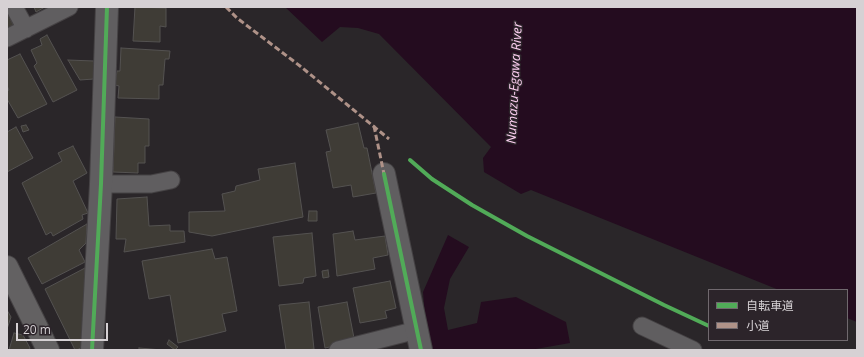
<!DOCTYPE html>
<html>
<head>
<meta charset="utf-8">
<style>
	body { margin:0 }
	#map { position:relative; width:864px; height:357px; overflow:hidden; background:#2a2629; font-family:"Open Sans","Noto Sans JP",sans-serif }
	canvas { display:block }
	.frame { position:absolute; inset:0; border:8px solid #d6d1d4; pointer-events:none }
	.legend { position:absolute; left:708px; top:289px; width:140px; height:52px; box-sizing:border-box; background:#2c242a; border:1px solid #70696e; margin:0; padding:5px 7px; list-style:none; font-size:12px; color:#d6d1d4 }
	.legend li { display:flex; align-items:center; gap:8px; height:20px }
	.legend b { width:20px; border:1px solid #70696e }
	.scale { position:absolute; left:16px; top:323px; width:92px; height:18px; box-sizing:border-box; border:2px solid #d6d1d4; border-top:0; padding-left:5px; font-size:12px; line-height:14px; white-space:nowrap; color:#d6d1d4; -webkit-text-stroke:3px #2c242a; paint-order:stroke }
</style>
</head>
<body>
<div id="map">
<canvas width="864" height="357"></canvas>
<div class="frame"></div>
<ul class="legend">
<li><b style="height:5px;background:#51ab58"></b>自転車道</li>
<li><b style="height:5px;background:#af9288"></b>小道</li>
</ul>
<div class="scale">20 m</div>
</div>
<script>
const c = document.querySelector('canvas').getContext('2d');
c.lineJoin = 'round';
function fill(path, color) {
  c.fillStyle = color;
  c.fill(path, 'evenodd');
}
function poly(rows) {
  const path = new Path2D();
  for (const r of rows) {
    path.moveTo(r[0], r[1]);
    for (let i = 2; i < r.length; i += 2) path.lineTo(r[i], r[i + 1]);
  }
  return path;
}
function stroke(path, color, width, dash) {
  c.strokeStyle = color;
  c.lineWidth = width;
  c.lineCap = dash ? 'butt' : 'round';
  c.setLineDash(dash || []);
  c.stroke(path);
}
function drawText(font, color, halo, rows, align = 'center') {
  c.font = font + ' "Open Sans",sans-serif';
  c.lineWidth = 3;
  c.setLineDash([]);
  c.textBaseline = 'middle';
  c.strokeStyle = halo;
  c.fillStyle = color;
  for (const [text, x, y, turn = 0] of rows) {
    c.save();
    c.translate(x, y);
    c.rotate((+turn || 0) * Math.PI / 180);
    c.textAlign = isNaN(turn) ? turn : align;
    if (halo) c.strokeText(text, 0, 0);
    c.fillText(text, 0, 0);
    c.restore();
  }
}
fill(poly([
	[285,7,857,7,857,322,847,318,847,290,779,290,531,190,521,194,484,172,483,158,491,147,379,34,358,28,340,27,322,42],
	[448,235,469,247,450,279,444,308,448,330,477,323,481,302,516,297,566,322,570,343,530,350,432,350,425,316,423,292]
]), '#240c1f');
const building = poly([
	[34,7,45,7,36,12,34,7],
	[135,7,166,8,166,27,160,26,160,42,133,41,135,7],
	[7,12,15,28,7,33,7,12],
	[47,35,77,90,53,102,34,66,37,63,31,50,42,45,40,39,47,35],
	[121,48,170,51,169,59,165,59,163,85,159,85,159,99,118,98,119,86,115,85,117,71,120,71,121,48],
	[20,54,47,104,18,118,7,99,7,91,9,90,7,86,7,60,20,54],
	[68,60,94,61,94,79,80,80,68,60],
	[115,117,149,119,149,146,145,146,145,163,138,163,138,173,113,172,115,117],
	[358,123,364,148,367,148,376,193,353,197,351,185,333,188,326,152,331,151,326,130,358,123],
	[26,125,29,130,23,132,21,126,26,125],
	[16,127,33,158,7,172,7,132,16,127],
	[73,146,87,173,73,181,88,213,82,215,83,219,53,236,51,232,46,235,22,183,62,161,58,153,73,146],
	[295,163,303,217,212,236,189,232,189,212,225,211,222,194,235,191,236,186,260,180,258,169,295,163],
	[147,197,149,226,170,225,170,231,184,231,185,242,124,252,126,239,116,239,117,199,147,197],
	[309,211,317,211,317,221,308,221,309,211],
	[87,224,86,243,79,250,85,262,42,284,28,258,87,224],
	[353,231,355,240,385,236,388,255,373,258,375,269,337,276,333,234,353,231],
	[312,233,316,276,304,278,303,283,279,286,273,237,312,233],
	[212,249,215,259,227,257,237,311,222,314,226,331,178,343,170,295,149,299,142,261,212,249],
	[85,268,84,346,77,350,75,350,45,289,85,268],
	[328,270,329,277,323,278,322,271,328,270],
	[390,281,396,308,385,311,387,318,360,323,353,288,390,281],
	[309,302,314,349,307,350,286,350,279,305,309,302],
	[347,302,354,338,339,341,339,345,325,348,318,307,347,302],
	[7,310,11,317,7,329,7,310],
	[14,333,23,335,30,348,29,350,9,350,14,333],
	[169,340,178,347,175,350,167,344,169,340],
	[139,348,162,350,139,350,139,348]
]);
fill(building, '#3f3c36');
stroke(building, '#545251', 1);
const lane = poly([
	[14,7,26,29],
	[7,38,69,7],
	[101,184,151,184,171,180],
	[642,326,693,350],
	[338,350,417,330]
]);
const street = poly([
	[384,174,421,350],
	[92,350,101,184,107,7]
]);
const secondary = poly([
	[7,267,48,350]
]);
stroke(lane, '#454244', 19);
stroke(street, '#454244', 24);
stroke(secondary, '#454244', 24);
stroke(lane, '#605e60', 17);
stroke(street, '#605e60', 22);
stroke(secondary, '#636162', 22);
stroke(poly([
	[226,7,237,18,300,66,389,139],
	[374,126,384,174]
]), '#af9288', 3, [6, 3]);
stroke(poly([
	[410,160,432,179,472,205,527,236,664,305,709,326],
	[384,174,421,350],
	[92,350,101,184,107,7]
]), '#51ab58', 4);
drawText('italic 13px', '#fed0f2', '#2c242a', [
	["Numazu-Egawa River",515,83,-87]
]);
</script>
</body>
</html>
